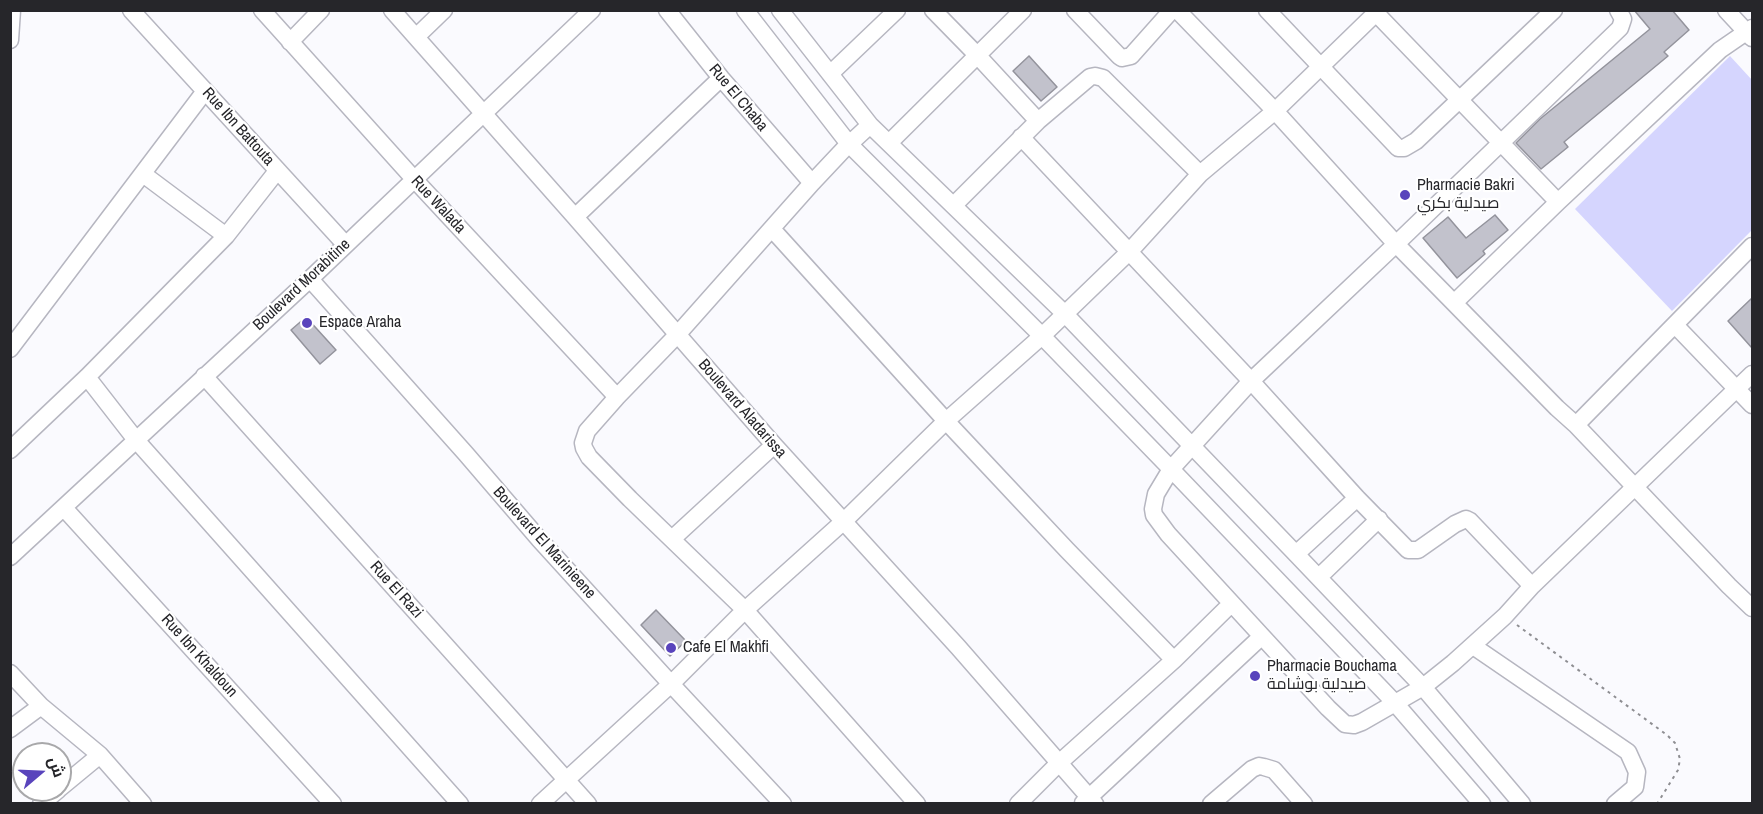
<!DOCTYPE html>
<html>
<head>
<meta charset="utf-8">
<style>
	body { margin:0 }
	#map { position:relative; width:1763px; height:814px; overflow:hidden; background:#fafafe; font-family:"Archivo Narrow",Cairo,sans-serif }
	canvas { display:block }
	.frame { position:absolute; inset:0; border:12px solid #26262a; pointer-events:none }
	.north { position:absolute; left:12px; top:742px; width:60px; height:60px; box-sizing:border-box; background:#fff; border:2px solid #a8a8aa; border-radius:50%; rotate:71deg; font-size:16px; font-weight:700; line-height:24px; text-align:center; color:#26262a }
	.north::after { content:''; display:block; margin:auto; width:21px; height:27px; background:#5944bc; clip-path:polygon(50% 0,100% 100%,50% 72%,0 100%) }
</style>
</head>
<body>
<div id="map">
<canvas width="1763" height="814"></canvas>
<div class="frame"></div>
<div class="north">ش</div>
</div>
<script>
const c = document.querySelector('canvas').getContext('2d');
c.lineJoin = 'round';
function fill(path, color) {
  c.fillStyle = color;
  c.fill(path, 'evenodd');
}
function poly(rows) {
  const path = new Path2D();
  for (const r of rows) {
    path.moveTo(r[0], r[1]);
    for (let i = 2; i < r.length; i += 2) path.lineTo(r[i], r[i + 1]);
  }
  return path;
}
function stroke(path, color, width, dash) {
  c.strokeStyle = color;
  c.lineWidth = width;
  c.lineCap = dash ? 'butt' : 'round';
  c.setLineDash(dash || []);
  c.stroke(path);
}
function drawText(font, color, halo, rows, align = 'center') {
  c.font = font + ' "Archivo Narrow",Cairo,sans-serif';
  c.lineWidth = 4.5;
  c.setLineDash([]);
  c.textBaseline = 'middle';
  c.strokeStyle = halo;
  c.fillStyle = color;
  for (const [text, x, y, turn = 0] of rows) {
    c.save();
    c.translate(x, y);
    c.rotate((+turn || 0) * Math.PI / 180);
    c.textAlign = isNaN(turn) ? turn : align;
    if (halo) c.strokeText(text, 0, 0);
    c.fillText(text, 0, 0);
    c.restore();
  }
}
fill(poly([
	[1730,56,1752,80,1752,230,1672,311,1575,209]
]), '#d5d5fe');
const building = poly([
	[1634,10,1672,10,1689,30,1664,52,1668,56,1564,142,1568,147,1541,169,1516,143,1540,119,1650,29,1634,10],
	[1029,56,1057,87,1041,101,1013,71,1029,56],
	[1495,215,1508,230,1483,251,1485,254,1457,278,1423,238,1448,217,1466,238,1495,215],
	[1752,298,1752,348,1728,321,1752,298],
	[306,317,336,350,320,364,291,330,306,317],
	[656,610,686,641,670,656,641,625,656,610]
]);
fill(building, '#c2c2cc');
stroke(building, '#93939c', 1.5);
const street = poly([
	[131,10,345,244],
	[262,10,414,179,617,397],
	[392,10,575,217,774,445,958,647,1095,804],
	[667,10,721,78,812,183],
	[745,10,849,144,1042,336,1171,469,1395,703,1482,804],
	[780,10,870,125,1065,314,1296,554,1423,687,1522,804],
	[933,10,978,56,1038,121],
	[1075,10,1119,56,1122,58,1131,56,1172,10],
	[1177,10,1275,111,1396,244,1454,303,1557,408,1576,425,1729,586,1752,608],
	[1267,10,1398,148,1404,148,1416,141,1554,10],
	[1373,10,1558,202],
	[1618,10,1623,19,1620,28,1396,244,1251,381,1171,469,1156,494,1153,509,1154,515,1168,534,1328,708,1345,724,1354,725,1362,722,1423,687,1453,663,1505,616,1532,586,1752,374],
	[1726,10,1752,38],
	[416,37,444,10],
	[10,40,12,10],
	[290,42,321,10],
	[830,74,897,10],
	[870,125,844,149,812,183,677,335,617,397,587,431,583,443,584,448,589,457,630,499,745,610,917,804],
	[1021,137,1251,381,1357,498,1408,550,1418,550,1455,524,1466,519,1470,521,1532,586],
	[890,142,1023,10],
	[143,174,226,236],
	[954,205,1038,121,1090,77,1095,76,1103,78,1108,83,1200,174],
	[575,217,721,78],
	[772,229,946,421,1067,550,1174,660],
	[310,279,466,454,539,539,671,684,783,804],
	[1454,303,1558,202,1720,50,1752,28],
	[1675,325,1752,405],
	[10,349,205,91],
	[204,376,588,804],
	[87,377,136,440,460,804],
	[1576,425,1752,246],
	[10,450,87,377,226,236,277,171],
	[64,508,333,804],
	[672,539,774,445],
	[1296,554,1357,498],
	[10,557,310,279,592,10],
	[1319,577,1379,519],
	[1473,646,1628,752,1637,772,1635,787,1615,804],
	[10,673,41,706,100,755,143,804],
	[10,729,41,706],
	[60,788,100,755],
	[1083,803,1261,637],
	[41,804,58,790],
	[540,804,671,684,745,610,844,521,946,421,1042,336,1130,251,1200,174,1275,111,1379,10],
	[1018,804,1059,763,1174,660,1231,604],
	[1211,804,1252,769,1259,766,1264,767,1274,770,1304,804]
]);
stroke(street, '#b6b6c0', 19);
stroke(poly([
	[1517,625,1667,735,1675,743,1680,759,1678,770,1657,804]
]), '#8e8e92', 2, [3, 4.5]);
stroke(street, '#fff', 16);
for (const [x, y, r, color] of [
	[1405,195,6,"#5944bc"],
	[307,323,6,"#5944bc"],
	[671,648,6,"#5944bc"],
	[1255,676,6,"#5944bc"]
]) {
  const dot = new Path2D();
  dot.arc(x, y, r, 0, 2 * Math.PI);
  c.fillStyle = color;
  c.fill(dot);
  stroke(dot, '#fff', 2);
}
drawText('16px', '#26262a', '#fff', [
	["Rue El Chaba",738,98,50],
	["Rue Ibn Battouta",238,127,48],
	["Rue Walada",438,205,47],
	["Boulevard Morabitine",302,285,-43],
	["Boulevard Aladarissa",742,409,49],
	["Boulevard El Marinieene",544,543,48],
	["Rue El Razi",396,590,48],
	["Rue Ibn Khaldoun",199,656,48]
]);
drawText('16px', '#26262a', '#fff', [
	["Pharmacie Bakri",1417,186],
	["صيدلية بكري",1417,204],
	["Espace Araha",319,323],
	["Cafe El Makhfi",683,648],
	["Pharmacie Bouchama",1267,667],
	["صيدلية بوشامة",1267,685]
], 'left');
</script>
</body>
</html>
